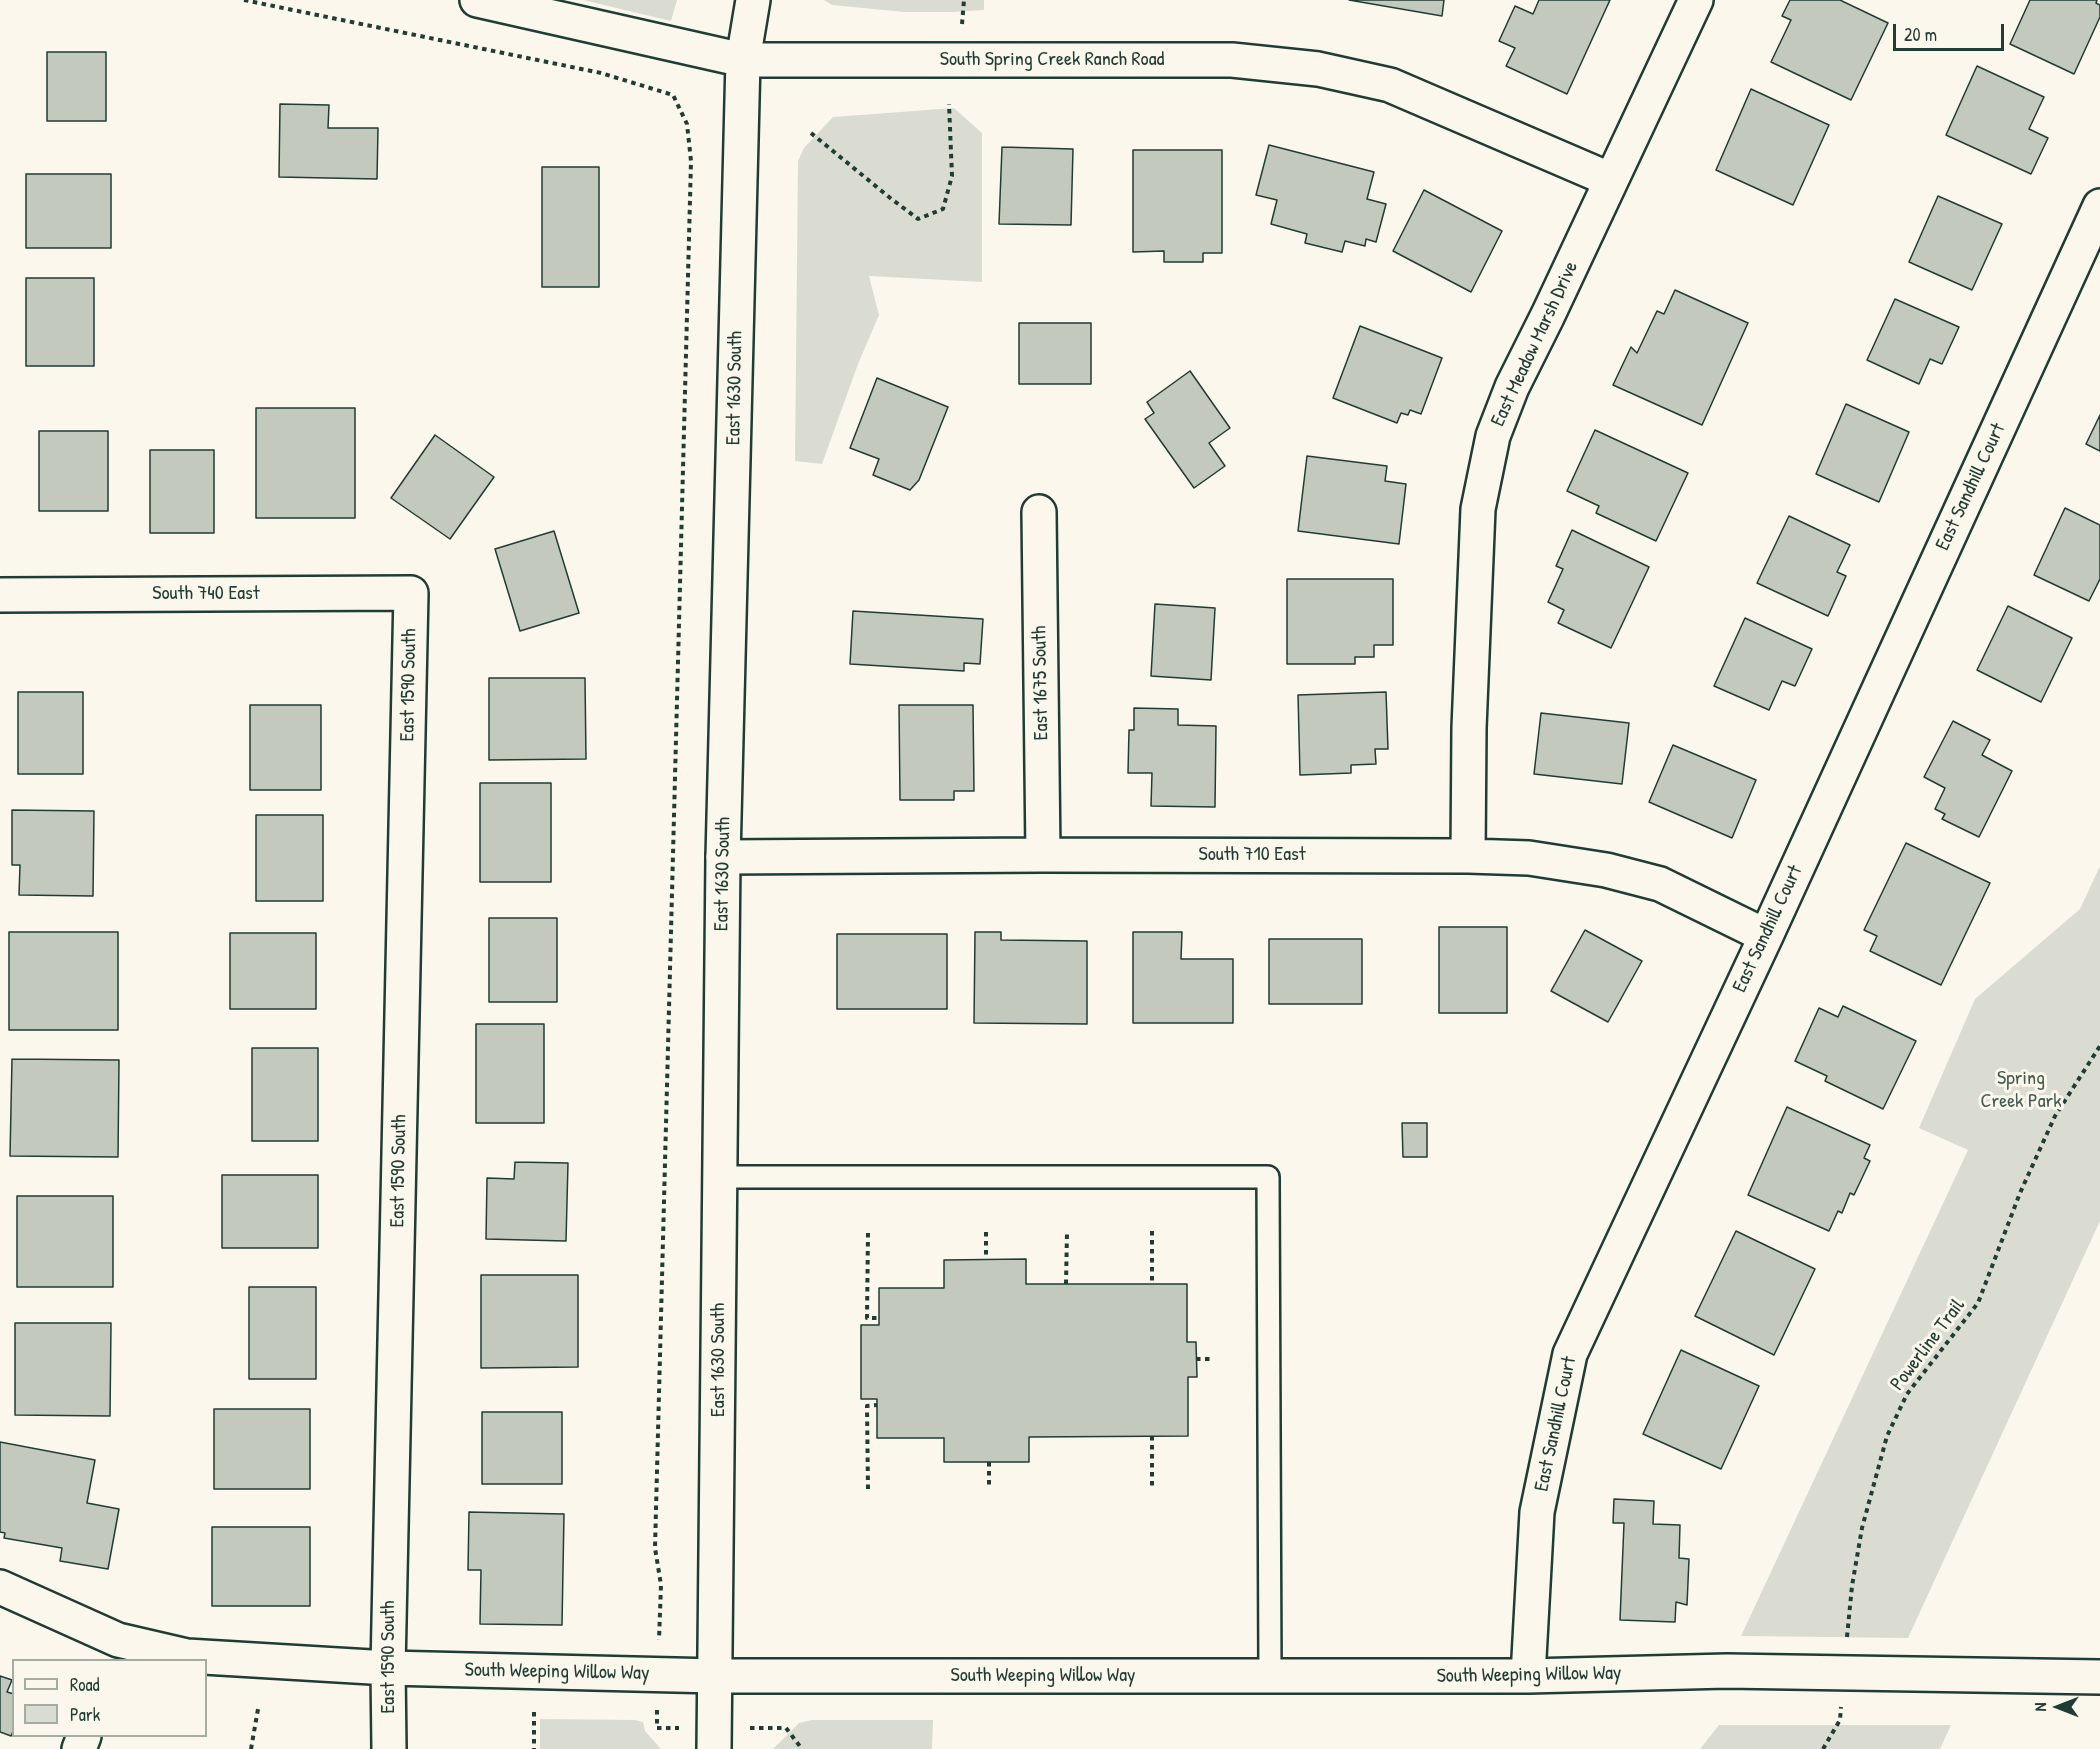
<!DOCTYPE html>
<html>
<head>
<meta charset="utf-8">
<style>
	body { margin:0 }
	#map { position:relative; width:2100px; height:1749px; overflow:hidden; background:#fbf7ec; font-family:"Patrick Hand",sans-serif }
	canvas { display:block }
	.legend { position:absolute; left:12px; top:1659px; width:195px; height:78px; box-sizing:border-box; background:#fbf7ec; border:2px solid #a3ada2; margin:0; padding:8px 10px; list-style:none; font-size:18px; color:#1f3d34 }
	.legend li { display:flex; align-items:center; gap:12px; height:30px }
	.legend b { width:30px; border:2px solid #a3ada2 }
	.north { position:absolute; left:2028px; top:1677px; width:60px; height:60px; -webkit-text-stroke:4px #fbf7ec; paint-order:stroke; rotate:270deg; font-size:16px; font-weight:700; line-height:24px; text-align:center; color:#1f3d34 }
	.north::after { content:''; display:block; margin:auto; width:21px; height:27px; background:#1f3d34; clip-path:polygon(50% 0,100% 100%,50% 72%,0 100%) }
	.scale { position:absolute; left:1893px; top:24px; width:111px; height:27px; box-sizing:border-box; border:3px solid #1f3d34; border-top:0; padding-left:8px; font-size:18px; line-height:21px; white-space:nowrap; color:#1f3d34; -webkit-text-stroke:4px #fbf7ec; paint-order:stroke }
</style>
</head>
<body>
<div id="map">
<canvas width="2100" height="1749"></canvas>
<ul class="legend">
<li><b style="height:8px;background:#fbf7ec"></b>Road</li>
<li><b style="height:16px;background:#dbdcd1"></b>Park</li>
</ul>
<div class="north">N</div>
<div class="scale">20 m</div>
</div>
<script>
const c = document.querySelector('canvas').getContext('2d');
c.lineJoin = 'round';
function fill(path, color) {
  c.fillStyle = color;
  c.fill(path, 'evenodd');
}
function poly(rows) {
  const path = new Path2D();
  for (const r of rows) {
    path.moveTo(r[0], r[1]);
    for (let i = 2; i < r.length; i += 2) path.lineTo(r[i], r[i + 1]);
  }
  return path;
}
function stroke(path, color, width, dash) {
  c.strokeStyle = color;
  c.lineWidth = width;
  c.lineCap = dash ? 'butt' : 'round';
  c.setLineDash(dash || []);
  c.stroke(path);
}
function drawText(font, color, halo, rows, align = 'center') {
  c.font = font + ' "Patrick Hand",sans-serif';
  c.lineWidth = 6;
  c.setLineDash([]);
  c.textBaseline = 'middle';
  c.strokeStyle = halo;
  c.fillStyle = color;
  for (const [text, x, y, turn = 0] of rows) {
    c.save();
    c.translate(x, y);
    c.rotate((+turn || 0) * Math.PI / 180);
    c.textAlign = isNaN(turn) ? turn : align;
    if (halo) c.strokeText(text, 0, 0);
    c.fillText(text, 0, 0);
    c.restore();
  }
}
fill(poly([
	[583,0,677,0,671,21],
	[824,0,984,0,984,10,953,12,905,12,832,5],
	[954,108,982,133,982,282,869,276,879,315,858,364,822,464,795,461,798,161,804,148,833,117],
	[2100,866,2100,1221,1908,1638,1741,1636,1968,1150,1919,1128,1975,999,2080,909],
	[540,1719,635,1720,643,1722,645,1731,661,1749,540,1749],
	[812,1720,933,1720,932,1749,773,1749,799,1723],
	[1719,1725,1951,1725,1940,1749,1700,1749]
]), '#dbdcd1');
const building = poly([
	[1349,0,1444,0,1442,16,1349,0],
	[1539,0,1610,0,1567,94,1506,66,1515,48,1499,41,1515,6,1533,14,1539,0],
	[1790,0,1840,0,1888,23,1851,100,1771,62,1791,20,1782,16,1790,0],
	[2030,0,2097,0,2096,3,2100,5,2100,17,2074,74,2010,44,2030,0],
	[47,52,106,52,106,121,47,121,47,52],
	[1977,66,2044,97,2029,129,2048,138,2031,174,1946,135,1977,66],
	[1751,89,1829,125,1793,205,1716,170,1751,89],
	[280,104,329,105,328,128,378,128,377,179,279,177,280,104],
	[1269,145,1374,172,1367,199,1386,204,1376,242,1366,239,1365,246,1345,241,1342,252,1305,243,1307,234,1271,224,1277,200,1256,195,1269,145],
	[1002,147,1073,149,1071,225,999,224,1002,147],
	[1133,150,1222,150,1222,253,1203,253,1203,262,1164,262,1164,251,1133,252,1133,150],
	[542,167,599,167,599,287,542,287,542,167],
	[26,174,111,174,111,248,26,248,26,174],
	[1424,190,1502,231,1471,292,1393,251,1424,190],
	[1938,196,2002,224,1972,290,1909,262,1938,196],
	[26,278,94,278,94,366,26,366,26,278],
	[1675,290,1748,323,1702,425,1613,385,1631,347,1637,353,1657,311,1664,314,1675,290],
	[1895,299,1959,327,1942,364,1930,359,1919,384,1867,360,1895,299],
	[1019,323,1091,323,1091,384,1019,384,1019,323],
	[1360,326,1442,358,1421,414,1410,410,1408,415,1401,413,1397,423,1333,398,1360,326],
	[1190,371,1230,428,1209,443,1225,466,1194,488,1145,419,1154,413,1147,402,1190,371],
	[877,378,948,407,919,480,910,490,873,475,879,459,850,448,877,378],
	[1846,404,1909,432,1879,502,1816,474,1846,404],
	[256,408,355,408,355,518,256,518,256,408],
	[2100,415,2100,451,2086,444,2100,415],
	[1595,430,1688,473,1656,541,1596,513,1599,506,1567,491,1595,430],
	[39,431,108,431,108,511,39,511,39,431],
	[435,435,494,477,450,539,391,498,435,435],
	[150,450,214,450,214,533,150,533,150,450],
	[1307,456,1387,466,1385,481,1406,484,1399,544,1298,531,1307,456],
	[2065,508,2100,525,2100,579,2089,601,2034,575,2065,508],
	[1789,516,1850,545,1837,572,1846,576,1828,616,1757,583,1789,516],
	[1572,530,1649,567,1611,648,1558,623,1564,610,1548,602,1563,569,1556,566,1572,530],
	[554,531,579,613,520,631,495,549,554,531],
	[1287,579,1393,579,1393,645,1374,645,1374,657,1355,657,1355,664,1287,664,1287,579],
	[1155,604,1215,608,1211,680,1151,676,1155,604],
	[2008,606,2072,638,2041,702,1977,670,2008,606],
	[853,611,983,619,980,664,964,663,964,671,850,664,853,611],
	[1745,618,1812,649,1795,686,1782,681,1769,710,1714,686,1745,618],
	[489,678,585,678,586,759,489,760,489,678],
	[18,692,83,692,83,774,18,774,18,692],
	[1386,692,1388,749,1375,749,1376,764,1351,765,1351,773,1300,775,1298,695,1386,692],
	[250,705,321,705,321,790,250,790,250,705],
	[899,705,973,705,974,791,954,791,954,800,900,800,899,705],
	[1134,708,1178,709,1178,725,1216,726,1215,807,1151,806,1152,773,1128,773,1129,730,1134,730,1134,708],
	[1541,713,1629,723,1622,784,1534,774,1541,713],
	[1953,721,1990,740,1982,755,2012,771,1979,837,1942,819,1945,814,1935,809,1945,788,1924,777,1953,721],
	[1673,745,1756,780,1732,838,1649,802,1673,745],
	[480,783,551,783,551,882,480,882,480,783],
	[12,810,94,811,93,896,19,895,20,865,12,865,12,810],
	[256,815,323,815,323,901,256,901,256,815],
	[1906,843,1990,883,1941,985,1870,951,1877,936,1864,930,1906,843],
	[489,918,557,918,557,1002,489,1002,489,918],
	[1439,927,1507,927,1507,1013,1439,1013,1439,927],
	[1585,930,1642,961,1608,1022,1551,991,1585,930],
	[9,932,118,932,118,1030,9,1030,9,932],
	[975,932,1001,932,1001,940,1087,941,1087,1024,974,1023,975,932],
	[1133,932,1182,932,1181,959,1233,959,1233,1023,1133,1023,1133,932],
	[230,933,316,933,316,1009,230,1009,230,933],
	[837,934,947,934,947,1009,837,1009,837,934],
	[1269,939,1362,939,1362,1004,1269,1004,1269,939],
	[1843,1006,1916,1041,1883,1109,1825,1081,1827,1076,1795,1061,1819,1008,1838,1017,1843,1006],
	[476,1024,544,1024,544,1123,476,1123,476,1024],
	[252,1048,318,1048,318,1141,252,1141,252,1048],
	[12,1059,119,1060,118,1157,10,1156,12,1059],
	[1787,1107,1870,1145,1864,1158,1870,1161,1854,1195,1850,1193,1842,1213,1838,1211,1829,1231,1748,1195,1787,1107],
	[1402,1123,1427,1123,1427,1157,1403,1157,1402,1123],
	[515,1162,568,1163,566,1241,486,1239,487,1178,514,1179,515,1162],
	[222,1175,318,1175,318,1248,222,1248,222,1175],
	[17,1196,113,1196,113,1287,17,1287,17,1196],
	[1736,1231,1815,1269,1774,1355,1695,1316,1736,1231],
	[1026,1259,1026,1284,1187,1284,1187,1342,1196,1342,1197,1377,1188,1377,1188,1436,1029,1437,1029,1462,944,1462,944,1438,877,1438,877,1399,861,1399,861,1325,879,1325,879,1288,944,1288,944,1260,1026,1259],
	[481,1275,578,1275,578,1367,481,1368,481,1275],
	[249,1287,316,1287,316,1379,249,1379,249,1287],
	[15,1323,111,1323,110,1416,15,1415,15,1323],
	[1681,1350,1759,1386,1721,1469,1643,1434,1681,1350],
	[214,1409,310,1409,310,1489,214,1489,214,1409],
	[482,1412,562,1412,562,1484,482,1484,482,1412],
	[0,1442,95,1460,87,1503,119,1509,108,1569,60,1561,62,1548,4,1538,5,1533,0,1532,0,1442],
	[1614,1499,1654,1501,1653,1524,1680,1525,1679,1558,1689,1559,1687,1605,1676,1602,1675,1622,1620,1620,1624,1523,1613,1523,1614,1499],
	[469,1512,564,1514,562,1625,480,1624,481,1570,468,1570,469,1512],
	[212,1527,310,1527,310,1606,212,1606,212,1527],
	[0,1676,12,1680,7,1692,14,1694,14,1729,11,1736,0,1732,0,1676]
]);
fill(building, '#c4c9be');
stroke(building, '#1f3d34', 1.5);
const lane = poly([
	[720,1177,1268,1177,1270,1676]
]);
const street = poly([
	[753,0,743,60,1232,60,1318,69,1390,85,1611,180],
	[1039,512,1043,855],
	[0,595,411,593,388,1668,389,1749],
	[1468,856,1469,728,1478,509,1493,436,1512,387,1548,315,1696,0],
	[723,857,1043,855,1468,856,1529,858,1606,870,1660,884,1766,936],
	[0,1587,118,1640,187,1656,388,1668,716,1676,1528,1676,1727,1671,2100,1677],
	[1528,1676,1537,1512,1570,1354,1766,936,2100,206],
	[79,1749,84,1736]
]);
const secondary = poly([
	[477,0,743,60,723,857,714,1749]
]);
stroke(lane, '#1f3d34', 26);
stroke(street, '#1f3d34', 38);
stroke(secondary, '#1f3d34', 38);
stroke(poly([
	[244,0,601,73,673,95,687,124,691,161,655,1548,661,1585,659,1640],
	[962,24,964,0],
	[811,133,889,197,918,219,943,209,952,176,949,104],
	[1152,1231,1152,1284],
	[986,1232,986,1259],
	[868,1233,867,1318,879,1318],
	[1066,1284,1067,1232],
	[1196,1359,1212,1359],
	[1152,1436,1152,1489],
	[989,1462,989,1489],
	[868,1489,867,1406,877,1405],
	[1847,1637,1852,1586,1862,1528,1887,1436,1907,1394,1978,1303,2020,1193,2055,1116,2100,1046],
	[657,1710,657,1728,679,1728],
	[534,1712,534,1749],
	[750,1728,786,1728,802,1749],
	[251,1749,258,1709],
	[1823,1749,1840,1720,1841,1707]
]), '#1f3d34', 4, [4.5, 4.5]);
stroke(lane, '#fbf7ec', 21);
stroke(street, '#fbf7ec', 33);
stroke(secondary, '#fbf7ec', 33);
drawText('20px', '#1f3d34', '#fbf7ec', [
	["South Spring Creek Ranch Road",1052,60],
	["East Meadow Marsh Drive",1535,344,-65],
	["East 1630 South",735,388,-89],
	["East Sandhill Court",1971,487,-65],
	["South 740 East",206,594],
	["East 1675 South",1041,683,-91],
	["East 1590 South",409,685,-89],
	["South 710 East",1252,855],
	["East 1630 South",723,874,-89],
	["East Sandhill Court",1768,929,-65],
	["East 1590 South",399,1171,-89],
	["Powerline Trail",1928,1345,-53],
	["East 1630 South",719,1360,-90],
	["East Sandhill Court",1556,1424,-78],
	["East 1590 South",389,1657,-90],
	["South Weeping Willow Way",557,1672,1],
	["South Weeping Willow Way",1529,1675,-1],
	["South Weeping Willow Way",1043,1676]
]);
drawText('20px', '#455d53', '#fbf7ec', [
	["Spring",2021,1079],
	["Creek Park",2021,1102]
]);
</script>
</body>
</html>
